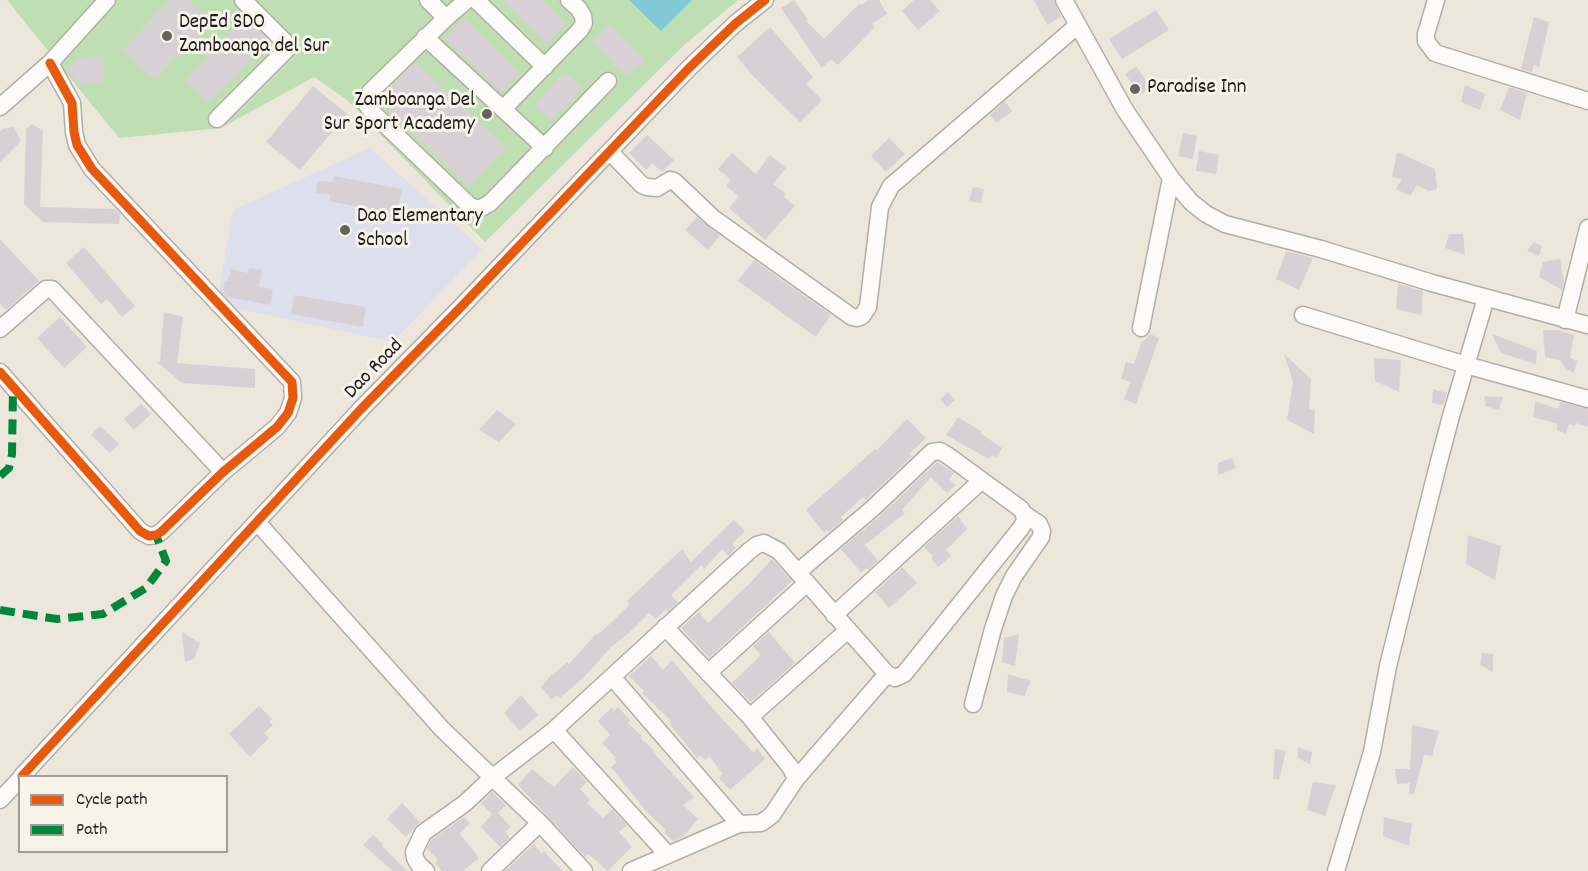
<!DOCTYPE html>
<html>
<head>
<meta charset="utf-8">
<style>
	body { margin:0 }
	#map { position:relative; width:1588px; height:871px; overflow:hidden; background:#ece6db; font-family:Dekko,sans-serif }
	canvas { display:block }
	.legend { position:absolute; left:18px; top:775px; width:210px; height:78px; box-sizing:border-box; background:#f7f3e8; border:2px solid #9f9d96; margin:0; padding:8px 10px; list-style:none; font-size:18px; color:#1c1c1c }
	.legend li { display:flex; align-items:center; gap:12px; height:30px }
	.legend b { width:30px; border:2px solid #9f9d96 }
</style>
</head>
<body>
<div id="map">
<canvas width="1588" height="871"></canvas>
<ul class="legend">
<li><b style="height:8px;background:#e8590c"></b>Cycle path</li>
<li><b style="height:8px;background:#00873e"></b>Path</li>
</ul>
</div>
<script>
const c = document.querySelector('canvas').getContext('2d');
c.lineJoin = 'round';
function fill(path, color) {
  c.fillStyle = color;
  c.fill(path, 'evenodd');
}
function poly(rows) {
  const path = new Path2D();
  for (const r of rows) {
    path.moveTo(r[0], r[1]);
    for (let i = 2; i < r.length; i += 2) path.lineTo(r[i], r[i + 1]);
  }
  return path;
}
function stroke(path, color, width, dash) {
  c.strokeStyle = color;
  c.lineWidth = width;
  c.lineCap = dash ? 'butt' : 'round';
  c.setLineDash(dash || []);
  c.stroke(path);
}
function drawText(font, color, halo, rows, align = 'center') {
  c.font = font + ' Dekko,sans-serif';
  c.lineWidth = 6;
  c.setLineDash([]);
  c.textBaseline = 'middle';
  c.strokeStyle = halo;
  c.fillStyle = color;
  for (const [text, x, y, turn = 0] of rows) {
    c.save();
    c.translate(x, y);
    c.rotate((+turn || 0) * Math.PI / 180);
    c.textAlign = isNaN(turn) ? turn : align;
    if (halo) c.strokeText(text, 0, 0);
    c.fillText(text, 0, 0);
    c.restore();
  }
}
fill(poly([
	[370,148,482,249,393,342,217,304,233,210]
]), '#dddfec');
fill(poly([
	[7,0,738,0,684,45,485,242,347,100,314,77,221,128,119,138]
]), '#bedfb1');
fill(poly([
	[629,0,692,0,661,31]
]), '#82c9d5');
fill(poly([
	[170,0,188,0,211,22,155,80,123,49],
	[502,0,542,0,566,24,547,44],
	[794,0,808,20,806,21,824,39,860,3,861,5,869,0,879,0,887,14,872,24,874,28,838,65,831,59,822,68,781,8],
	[914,0,930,0,940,11,918,30,902,11],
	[1034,0,1054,0,1061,17,1047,25],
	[1156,10,1169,30,1122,59,1109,39],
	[245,17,269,41,209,103,185,79],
	[1534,17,1549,22,1539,67,1534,65,1532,72,1521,69],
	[464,18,520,74,501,93,445,38],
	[610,24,645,59,627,77,591,42],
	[770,27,813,77,806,84,822,100,800,122,753,76,737,57],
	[103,56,105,83,79,85,78,82,67,70,79,58],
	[416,62,506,148,469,187,379,101,380,97],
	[1136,66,1151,87,1140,95,1125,74],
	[565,72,582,88,551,121,534,105],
	[1465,85,1485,94,1480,110,1461,102],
	[313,86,347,114,300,170,266,142],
	[1509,87,1527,93,1520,120,1500,110],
	[1005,101,1012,111,996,123,990,115],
	[32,124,43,131,40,207,115,209,120,214,119,224,43,222,24,204,26,129],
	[14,127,21,141,0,162,0,132,3,129],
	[1183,133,1197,136,1193,159,1178,156],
	[647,135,674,160,662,172,652,163,646,170,629,153],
	[889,138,905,154,886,172,871,156],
	[1199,151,1219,155,1216,174,1196,171],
	[1397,152,1435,169,1437,189,1429,191,1417,185,1410,196,1396,189,1402,179,1392,177],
	[732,153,756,174,770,155,786,168,773,184,786,194,784,197,795,206,765,240,729,208,739,196,726,186,731,180,718,169],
	[334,176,402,189,397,215,329,201,330,194,316,194,317,181,333,182],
	[973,187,984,189,981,203,969,201],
	[697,217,720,236,708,250,685,230],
	[1449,234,1463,234,1465,255,1445,248],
	[0,239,39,281,6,310,0,304],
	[1534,242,1542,246,1539,256,1527,251],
	[84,247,135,306,122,317,107,299,101,304,66,263],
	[1286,251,1313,258,1299,290,1276,279],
	[1560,259,1564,282,1562,290,1539,277,1543,262],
	[754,260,831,315,816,337,738,281],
	[249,268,262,270,259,287,273,289,270,305,227,297,223,293,225,281,228,281,231,269,248,273],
	[1398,284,1423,291,1421,315,1396,309],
	[294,295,366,307,363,327,291,314],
	[164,312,183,317,177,363,255,369,255,388,182,383,157,362,160,362],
	[60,317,87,347,64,368,37,338],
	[1543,330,1558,330,1574,335,1570,358,1577,361,1574,373,1567,369,1567,372,1560,360,1545,357],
	[1150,334,1159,338,1136,404,1124,399,1131,382,1121,379,1126,362,1134,364,1142,341,1143,342],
	[1492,334,1537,351,1536,364,1501,353],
	[1284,354,1311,379,1309,408,1315,411,1314,434,1287,420,1293,382],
	[1374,358,1401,360,1399,392,1375,381],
	[1433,389,1447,393,1443,405,1432,403],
	[948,392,955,400,947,407,940,399],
	[1484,396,1503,397,1499,410,1486,406],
	[1535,401,1558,409,1560,402,1588,409,1588,427,1576,423,1575,426,1569,424,1566,434,1557,430,1557,424,1533,417],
	[141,404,151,414,134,430,124,419],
	[497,410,516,424,499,442,479,430],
	[958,417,981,431,980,433,1002,448,996,458,992,455,989,459,946,435],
	[907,419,926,438,909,454,912,456,866,500,863,497,841,517,843,520,829,532,827,530,824,533,806,510,875,449,877,450],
	[100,426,119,444,110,453,91,435],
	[1232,458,1236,468,1218,475,1218,463],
	[937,462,954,473,949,479,956,485,947,493,931,477,902,510,905,513,865,545,878,561,868,570,866,568,861,572,841,549,880,516],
	[958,516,967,529,946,550,951,556,938,567,931,558,933,556,924,547],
	[734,520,745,531,732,544,736,548,733,551,729,556,722,549,704,569,701,565,671,595,678,602,668,612,666,609,656,619,649,613,628,634,612,646,585,676,560,698,556,695,552,700,541,687,552,674,553,675,567,662,569,664,596,634,597,635,612,622,630,604,627,601,682,549,691,562],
	[1468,535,1501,546,1495,580,1466,564],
	[772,559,792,581,709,658,681,628,699,612,708,623,750,583],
	[902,567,917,583,889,608,875,592],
	[182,632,200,643,194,659,185,662],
	[769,632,795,663,751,702,732,683,761,655,753,646],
	[1019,634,1015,666,1002,662,1004,638],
	[1482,653,1493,654,1493,672,1480,665],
	[651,656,663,670,672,660,714,710,753,752,757,748,765,759,730,790,719,778,723,774,709,756,705,760,700,755,697,758,669,723,671,721,642,693,644,691,629,676],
	[1008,674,1031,681,1024,696,1007,692],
	[521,695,538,715,520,731,504,713],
	[259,706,272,719,269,722,273,725,264,733,269,738,250,757,229,734],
	[612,707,614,711,618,707,630,720,628,723,642,736,640,738,655,751,653,752,694,797,683,805,698,819,683,837,673,841,664,832,666,830,645,810,611,767,617,762,614,759,616,758,602,743,610,735,598,721],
	[1412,725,1439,731,1432,756,1424,755,1414,794,1409,794,1410,783,1397,784,1395,769,1410,769],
	[1298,747,1312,752,1310,764,1298,758],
	[1275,749,1286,751,1279,780,1273,779],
	[573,767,587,782,580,789,590,800,587,803,603,818,612,809,627,825,619,832,632,847,608,871,588,854,585,857,518,785,532,769,554,787],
	[1313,782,1336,785,1325,816,1307,810],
	[492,792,506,805,498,813,511,827,505,832,510,838,500,847,481,827,492,814,481,803],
	[402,803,420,822,406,837,387,819],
	[464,817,470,823,460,834,479,858,463,871,442,871,435,863,438,860,427,848,431,840],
	[1384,817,1412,824,1409,846,1383,836],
	[373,835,383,844,382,846,407,871,393,871,363,845],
	[534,844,542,854,544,851,562,871,505,871]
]), '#d7d1d6');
const minor = poly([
	[428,0,446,18,370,92,367,105,373,113,470,206,479,209,490,203,608,81],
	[476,0,545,67],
	[1064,0,1125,110,1171,178,1191,202,1206,214,1225,224,1321,249,1432,283,1588,325],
	[1436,0,1426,34,1426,41,1435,53,1588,101],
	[446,18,467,0],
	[425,37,545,148],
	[0,107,50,63,107,0],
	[503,109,580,30,584,23,583,16,579,9,569,0],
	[217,119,288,48,284,41,243,0],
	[610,152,642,185,647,187,657,188,670,180,674,181,713,218,852,317,857,318,862,316,868,307,880,207,891,186,1078,25],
	[1303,315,1466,365,1588,399],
	[1565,320,1588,228],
	[1141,328,1171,178],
	[0,329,46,289,52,289,223,472],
	[0,372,140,531,149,536,156,535,161,532,223,472,277,427,288,413,293,398,292,382,92,169,77,145,74,132,72,103,50,63],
	[257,522,442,729,540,823,584,871],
	[798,572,873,508,932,452,940,451,947,455,1021,509,1024,514,1025,521,1021,528,904,674,895,678,887,674],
	[834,615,981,481],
	[708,673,807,583],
	[613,678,739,824],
	[973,704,993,629,1004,596,1014,576,1041,537,1042,531,1039,524,1024,514],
	[750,717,848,630],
	[554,730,668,855],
	[22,776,362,408,460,308,689,68,736,23,765,0],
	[0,800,20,779],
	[426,871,419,865,415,858,414,852,423,833,464,804,493,777,554,730,749,551,757,545,764,543,779,551,887,674,796,779],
	[490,871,540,823],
	[631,871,739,824,761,823,772,815,796,779,791,768,750,717,665,627],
	[1336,871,1372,752,1388,666,1437,469,1451,416,1486,298]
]);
stroke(minor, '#b2aea7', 19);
stroke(minor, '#fcfbfa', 16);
stroke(poly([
	[0,476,9,468,12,454,13,388],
	[0,610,57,619,103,614,146,588,166,561,156,535]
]), '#00873e', 8, [15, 8]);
stroke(poly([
	[0,372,140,531,149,536,156,535,161,532,223,472,277,427,288,413,293,398,292,382,92,169,77,145,74,132,72,103,50,63],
	[22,776,362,408,460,308,689,68,736,23,765,0]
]), '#e8590c', 9);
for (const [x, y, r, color] of [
	[167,36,6,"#65635f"],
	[1135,89,6,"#65635f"],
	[487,114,6,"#65635f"],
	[345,230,6,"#65635f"]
]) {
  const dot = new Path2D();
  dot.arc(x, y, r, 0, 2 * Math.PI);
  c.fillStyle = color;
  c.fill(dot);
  stroke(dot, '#f7f3e8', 2);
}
drawText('21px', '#1c1c1c', '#f7f3e8', [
	["DepEd SDO",179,24],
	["Zamboanga del Sur",179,48],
	["Paradise Inn",1147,89],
	["Zamboanga Del",475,102,"right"],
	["Sur Sport Academy",475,126,"right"],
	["Dao Elementary",357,218],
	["School",357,242]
], 'left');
drawText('21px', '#1c1c1c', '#f7f3e8', [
	["Dao Road",375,370,-46]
]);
</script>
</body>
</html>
